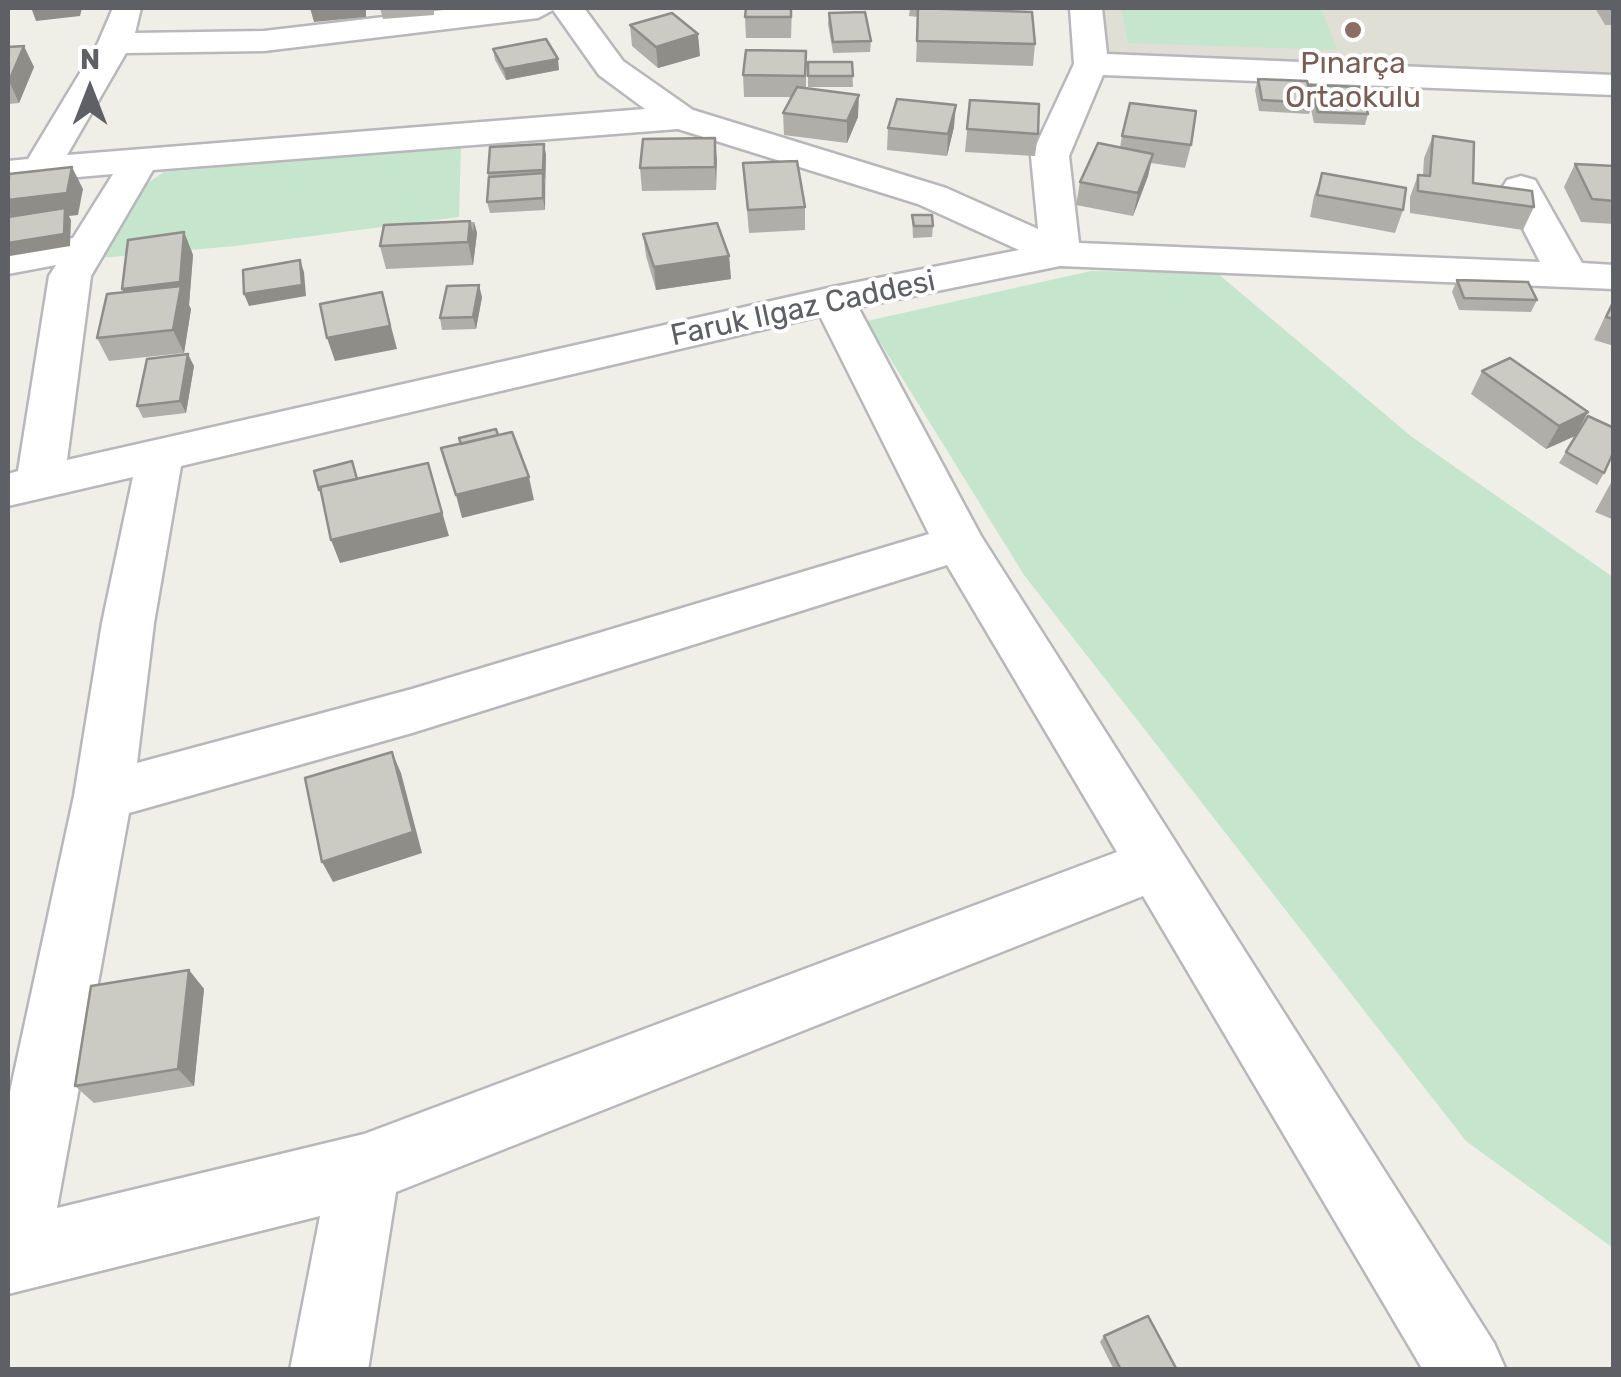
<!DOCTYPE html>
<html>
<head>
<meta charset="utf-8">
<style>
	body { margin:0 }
	#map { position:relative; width:1621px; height:1377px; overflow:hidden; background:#efefe7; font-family:Rubik,sans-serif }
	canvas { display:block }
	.frame { position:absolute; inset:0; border:10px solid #5e6066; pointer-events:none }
	.north { position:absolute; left:40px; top:40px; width:100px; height:100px; -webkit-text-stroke:8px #fff; paint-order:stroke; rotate:0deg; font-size:28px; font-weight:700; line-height:40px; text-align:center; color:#5e6066 }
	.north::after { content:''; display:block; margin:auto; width:35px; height:45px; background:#5e6066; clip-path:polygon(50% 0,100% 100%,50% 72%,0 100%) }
</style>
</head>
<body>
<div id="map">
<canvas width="1621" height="1377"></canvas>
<div class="frame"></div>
<div class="north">N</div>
</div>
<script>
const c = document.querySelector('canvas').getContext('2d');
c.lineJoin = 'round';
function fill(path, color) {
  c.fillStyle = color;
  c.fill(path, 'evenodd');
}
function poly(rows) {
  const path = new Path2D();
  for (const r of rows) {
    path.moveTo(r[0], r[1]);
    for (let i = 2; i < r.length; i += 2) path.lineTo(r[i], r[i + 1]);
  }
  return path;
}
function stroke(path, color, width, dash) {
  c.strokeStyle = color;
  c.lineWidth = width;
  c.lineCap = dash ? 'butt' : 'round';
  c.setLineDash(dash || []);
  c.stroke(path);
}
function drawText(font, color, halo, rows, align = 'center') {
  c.font = font + ' Rubik,sans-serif';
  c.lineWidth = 8;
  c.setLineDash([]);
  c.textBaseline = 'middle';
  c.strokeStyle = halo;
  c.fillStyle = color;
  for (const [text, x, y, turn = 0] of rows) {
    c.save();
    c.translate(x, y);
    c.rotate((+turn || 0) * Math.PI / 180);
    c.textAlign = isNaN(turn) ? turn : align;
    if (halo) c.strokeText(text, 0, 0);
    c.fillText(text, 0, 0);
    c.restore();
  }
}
fill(poly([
	[1090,8,1613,8,1613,80,1116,61,1096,52]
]), '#dfdfd5');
fill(poly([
	[1121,8,1321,8,1337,50,1128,43],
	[461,145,459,217,235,246,100,258,143,186,164,172],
	[1091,271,1217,273,1412,437,1613,577,1613,1248,1466,1141,1024,575,867,321]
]), '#c5e5cc');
const minor = poly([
	[113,8,141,8,135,33,264,31,461,8,584,8,623,61,693,110,946,188,1038,229,1031,156,1074,64,1070,8,1102,8,1107,54,1614,75,1614,95,1103,75,1069,156,1079,243,1540,262,1502,188,1507,180,1521,176,1535,180,1582,263,1614,265,1614,289,1060,266,858,307,981,536,1494,1343,1506,1370,1423,1370,1143,896,396,1192,368,1370,290,1370,320,1216,8,1294,8,1101,74,796,102,623,133,477,8,506,8,474,18,471,49,276,56,265,8,274,8,250,73,238,113,174,8,183,8,161,28,159,98,43,113,8],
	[553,10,599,75,645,109,67,155,126,53,264,51,538,18,553,10],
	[678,129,918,204,1019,250,833,287,67,460,91,276,153,170,678,129],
	[820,316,929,534,412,689,137,763,154,623,181,466,820,316],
	[947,565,1117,852,364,1134,57,1208,129,813,412,733,947,565]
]);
stroke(minor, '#b7b7bc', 5);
fill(minor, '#fff');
fill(poly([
	[380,8,434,8,434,15,383,19],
	[792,8,791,38,746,38,745,17],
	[910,8,972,8,972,10,1035,44,1033,66,916,62,918,17,909,16],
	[1595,8,1614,8,1614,25,1605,25],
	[829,13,871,41,870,52,833,53,828,24],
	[630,25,700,56,658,68,632,46],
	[8,47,34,67,19,103,8,104],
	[493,49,559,70,506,80,495,60],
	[806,51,806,88,858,117,847,143,784,135,783,113,792,97,744,97,743,75],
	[808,62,852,62,853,87,808,87],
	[1258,79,1309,89,1310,85,1368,114,1365,125,1314,123,1311,109,1309,114,1259,111,1255,90],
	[970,100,1038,134,1035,156,965,152],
	[954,127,947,156,887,150,888,128],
	[1122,136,1191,145,1185,168,1151,163,1148,176,1133,216,1076,205,1080,182,1120,148],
	[1433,136,1473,183,1534,207,1523,230,1410,213,1410,197,1418,175,1423,175,1424,158],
	[715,138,716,190,642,191,640,168],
	[544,144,546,155,545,210,490,213,487,202,488,173],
	[743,163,805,207,805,230,749,233],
	[1575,164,1614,166,1614,224,1581,222,1564,187],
	[1322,173,1403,210,1395,233,1310,217,1314,196],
	[912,215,933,226,932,237,913,238],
	[470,222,474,222,477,233,473,265,386,269,380,246],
	[184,232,193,255,189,305,191,309,184,353,109,361,97,338],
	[643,234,729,256,731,279,656,290,646,256],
	[1457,280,1537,300,1531,312,1459,310,1452,292],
	[482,297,476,329,442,330,440,318],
	[1614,297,1614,346,1594,340],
	[194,366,186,413,143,418,137,406],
	[1482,371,1588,412,1575,436,1546,449,1471,394],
	[1588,416,1604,473,1597,485,1559,463],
	[1614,477,1614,520,1595,512],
	[189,970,204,989,194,1086,94,1103,75,1086],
	[1104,1336,1177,1370,1114,1370,1100,1342]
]), '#afaea8');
fill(poly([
	[56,8,82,8,80,16,36,21,32,10],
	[310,8,366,8,366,17,314,22],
	[698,34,700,56,658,68,656,47],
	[24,46,34,67,19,103,9,81],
	[558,59,559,70,506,80,504,69],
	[859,95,858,117,847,143,847,121],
	[956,105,954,127,947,156,948,134],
	[715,138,717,160,716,190,715,167],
	[544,144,546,155,545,182,543,170],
	[1153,154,1148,176,1133,216,1138,193],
	[72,167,83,189,78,215,69,216,71,220,70,246,10,256,8,252,8,243,14,223,8,210,8,200],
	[543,173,545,185,545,210,543,198],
	[470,221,473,232,474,222,477,233,473,265,468,242],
	[184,232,193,255,189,305,191,309,184,353,173,330,133,312,122,289],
	[729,256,731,279,656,290,654,267],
	[300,260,304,272,306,296,249,306,244,294],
	[479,285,482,297,476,329,473,317],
	[382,292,397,349,335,361,327,338],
	[188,354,194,366,186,413,180,401],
	[1588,412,1575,436,1546,449,1559,426],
	[428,463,449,536,340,563,331,540],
	[529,477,534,500,462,518,456,495],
	[392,752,401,773,422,853,333,882,322,862],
	[189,970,204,989,194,1086,178,1069]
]), '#8e8d88');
const building = poly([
	[746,8,791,8,791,17,745,17,746,8],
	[918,8,1032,12,1035,44,917,41,918,8],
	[865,12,871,41,833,42,829,13,865,12],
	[672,13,698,34,656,47,630,25,672,13],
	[546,39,558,59,504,69,493,49,546,39],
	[24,46,9,81,8,81,8,47,24,46],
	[746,50,806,51,805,76,743,75,746,50],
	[808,62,852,62,853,76,808,76,808,62],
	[1258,79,1307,81,1313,103,1262,100,1258,79],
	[1310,85,1360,87,1368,114,1318,112,1310,85],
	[797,87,859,95,847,121,783,113,797,87],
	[897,99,956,105,948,134,888,128,897,99],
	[970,100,1039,104,1038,134,967,129,970,100],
	[1130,103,1196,111,1191,145,1122,136,1130,103],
	[1433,136,1474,142,1473,183,1532,191,1534,207,1418,191,1418,175,1430,176,1433,136],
	[715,138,715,167,640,168,643,139,715,138],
	[1098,143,1153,154,1138,193,1080,182,1098,143],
	[544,144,543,170,488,173,490,147,544,144],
	[797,161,805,207,748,210,743,163,797,161],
	[1575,164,1614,166,1614,201,1592,199,1575,164],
	[72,167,67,193,8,200,9,174,72,167],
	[543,173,543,198,487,202,489,177,543,173],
	[1322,173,1406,188,1403,210,1317,195,1322,173],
	[65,208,64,234,8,243,8,217,65,208],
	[912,215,932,215,933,226,914,226,912,215],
	[470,221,468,242,380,246,384,225,470,221],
	[717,223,729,256,654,267,643,234,717,223],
	[184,232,180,282,122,289,128,240,184,232],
	[300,260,302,285,244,294,243,270,300,260],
	[1457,280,1528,282,1537,300,1464,298,1457,280],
	[479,285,473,317,440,318,447,286,479,285],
	[181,286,173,330,97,338,107,294,181,286],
	[382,292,390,326,327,338,320,304,382,292],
	[1614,301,1614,319,1606,317,1614,301],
	[188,354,180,401,137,406,147,359,188,354],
	[1510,358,1588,412,1559,426,1482,371,1510,358],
	[1588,416,1614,428,1614,451,1604,473,1566,452,1588,416],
	[496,429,498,435,461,444,459,438,496,429],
	[512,432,529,477,456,495,441,448,512,432],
	[352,461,357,479,320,487,321,489,319,490,314,471,352,461],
	[428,463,442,513,331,540,320,487,428,463],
	[392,752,413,832,322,862,305,778,392,752],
	[189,970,178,1069,75,1086,91,986,189,970],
	[1148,1316,1177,1370,1121,1370,1104,1336,1148,1316]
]);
fill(building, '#cbcac3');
stroke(building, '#8e8d88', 2.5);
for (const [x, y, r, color] of [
	[1353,30,10,"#8d6e63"]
]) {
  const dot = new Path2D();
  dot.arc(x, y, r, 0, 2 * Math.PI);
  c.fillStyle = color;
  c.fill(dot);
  stroke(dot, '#fff', 4);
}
drawText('30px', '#785e54', '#fff', [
	["Pınarça",1353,64],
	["Ortaokulu",1353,98]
]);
drawText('30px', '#5e6066', '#fff', [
	["Faruk Ilgaz Caddesi",803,309,-12]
]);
</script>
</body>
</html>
